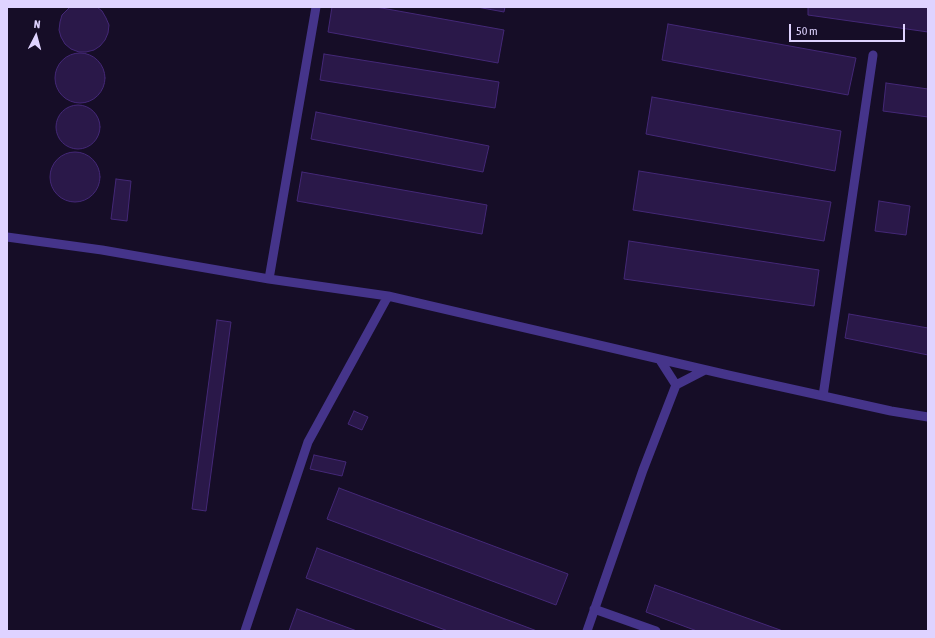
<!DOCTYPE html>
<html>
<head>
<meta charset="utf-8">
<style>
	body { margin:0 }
	#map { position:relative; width:935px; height:638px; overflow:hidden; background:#160d27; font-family:"Asap Condensed",sans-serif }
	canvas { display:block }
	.frame { position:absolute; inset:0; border:8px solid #dfd3ff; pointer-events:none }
	.north { position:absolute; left:16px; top:16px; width:40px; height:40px; -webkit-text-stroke:3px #160d27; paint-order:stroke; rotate:6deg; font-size:11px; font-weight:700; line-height:16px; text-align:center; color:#dfd3ff }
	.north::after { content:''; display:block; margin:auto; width:14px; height:18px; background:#dfd3ff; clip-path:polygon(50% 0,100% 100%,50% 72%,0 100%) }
	.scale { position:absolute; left:789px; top:24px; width:116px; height:18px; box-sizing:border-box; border:2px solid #dfd3ff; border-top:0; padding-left:5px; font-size:12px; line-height:14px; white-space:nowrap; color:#dfd3ff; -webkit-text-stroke:3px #160d27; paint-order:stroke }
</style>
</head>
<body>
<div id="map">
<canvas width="935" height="638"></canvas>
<div class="frame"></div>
<div class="north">N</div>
<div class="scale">50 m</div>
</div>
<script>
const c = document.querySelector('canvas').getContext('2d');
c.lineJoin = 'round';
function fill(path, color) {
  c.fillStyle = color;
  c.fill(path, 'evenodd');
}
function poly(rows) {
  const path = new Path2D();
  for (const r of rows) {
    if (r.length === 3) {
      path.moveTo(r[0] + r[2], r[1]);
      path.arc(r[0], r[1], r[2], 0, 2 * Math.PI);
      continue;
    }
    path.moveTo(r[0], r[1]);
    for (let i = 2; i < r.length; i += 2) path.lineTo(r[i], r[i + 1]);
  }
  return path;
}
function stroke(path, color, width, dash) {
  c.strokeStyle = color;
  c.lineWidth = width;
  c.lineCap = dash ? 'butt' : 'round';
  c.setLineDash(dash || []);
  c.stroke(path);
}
const building = poly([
	[70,7,97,7,102,11,106,18,109,25,108,33,105,40,100,46,94,50,86,52,79,52,71,49,65,44,61,37,59,30,60,22,62,15,70,7],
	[332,7,376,7,504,30,498,63,328,32,332,7],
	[477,7,505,7,504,12,477,7],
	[808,7,928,7,928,32,808,15,808,7],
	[668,24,856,58,848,95,662,60,668,24],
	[80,78,25],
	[324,54,499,82,495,108,320,80,324,54],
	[886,83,928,89,928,117,883,111,886,83],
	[652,97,841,131,835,171,646,134,652,97],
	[78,127,22],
	[316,112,489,146,483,172,311,139,316,112],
	[75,177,25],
	[639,171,831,202,824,241,633,210,639,171],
	[302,172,487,205,482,234,297,201,302,172],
	[116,179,131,181,127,221,111,219,116,179],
	[879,201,910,206,906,235,875,231,879,201],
	[629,241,819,270,814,306,624,279,629,241],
	[849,314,928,328,928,355,845,338,849,314],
	[217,320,231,322,206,511,192,509,217,320],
	[354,411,368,417,362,430,348,424,354,411],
	[314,455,346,462,342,476,310,469,314,455],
	[339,488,568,574,556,605,327,519,339,488],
	[317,548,537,631,448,631,306,578,317,548],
	[655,585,783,631,697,631,646,612,655,585],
	[297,609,357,631,289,631,297,609]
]);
fill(building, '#2a1849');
stroke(building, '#442877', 1);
stroke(poly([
	[7,237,102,250,269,279,388,296,728,375,891,411,928,417],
	[269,279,316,7],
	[660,360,676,385],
	[823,396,873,55],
	[594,609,656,631],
	[245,631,308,442,388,296],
	[587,631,643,470,676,385,705,370]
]), '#45348a', 9);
</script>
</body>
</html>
